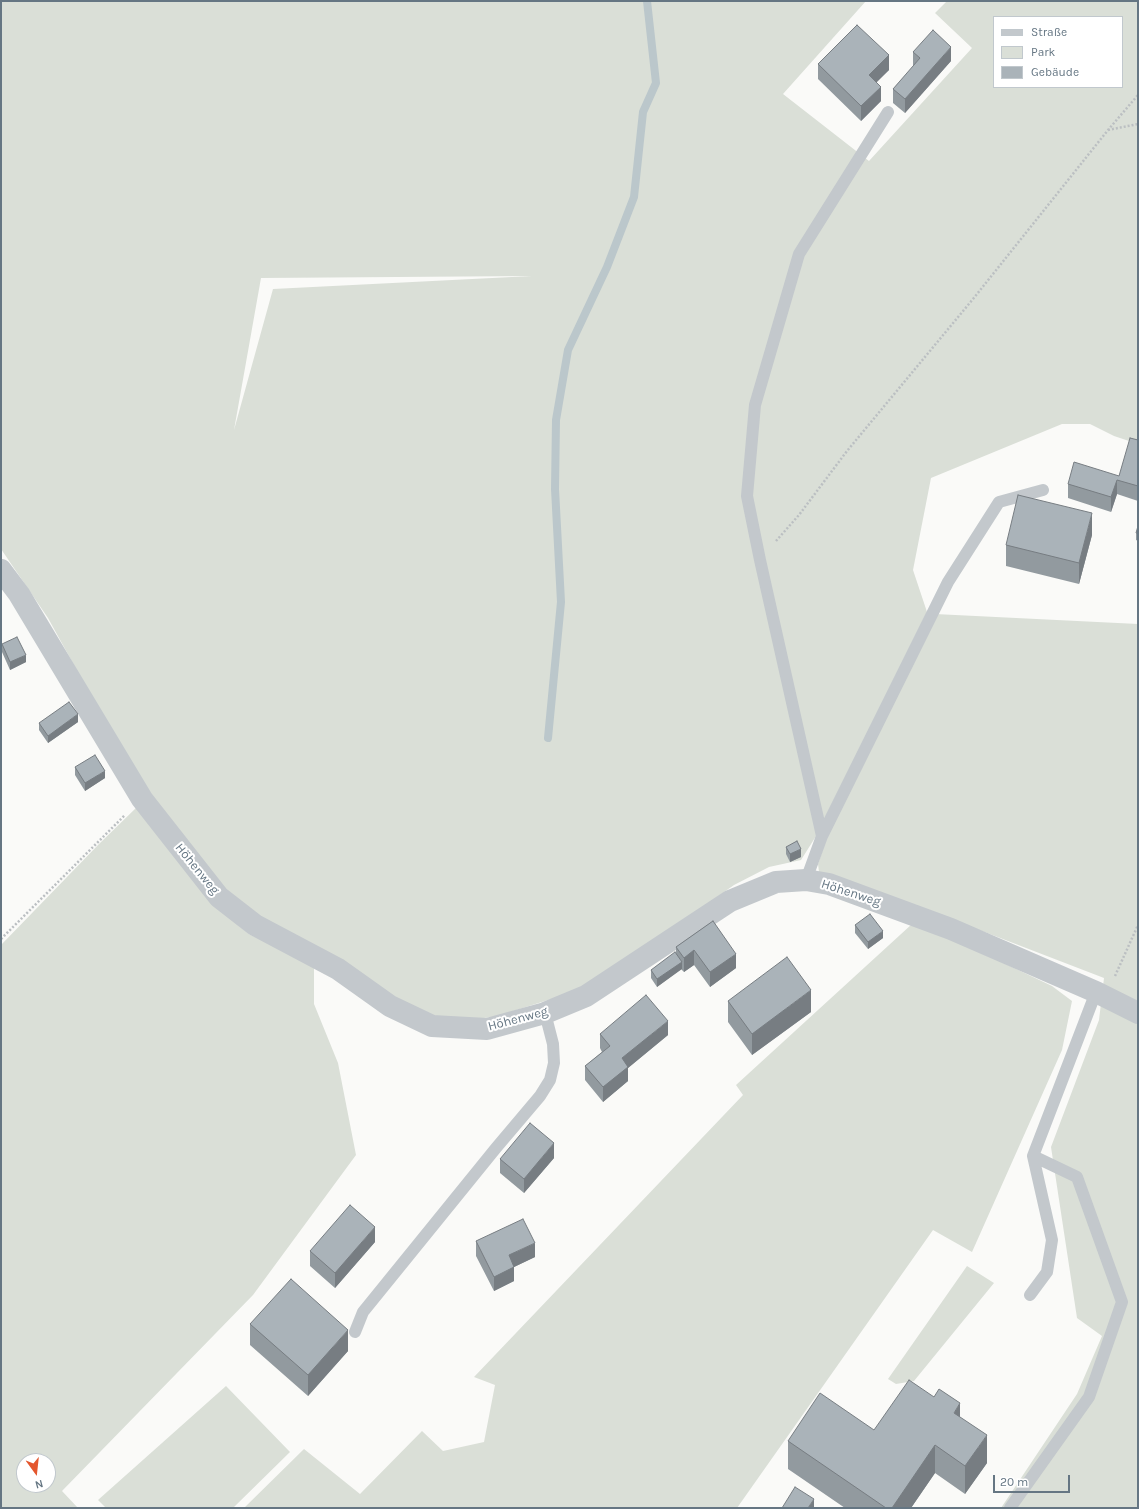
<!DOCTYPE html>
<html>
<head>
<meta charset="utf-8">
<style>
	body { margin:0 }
	#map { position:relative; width:1139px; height:1509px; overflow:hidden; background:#fafaf8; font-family:Karla,sans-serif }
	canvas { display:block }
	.frame { position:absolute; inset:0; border:2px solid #657683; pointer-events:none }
	.legend { position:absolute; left:993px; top:16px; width:130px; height:72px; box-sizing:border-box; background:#fff; border:1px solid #c1c8cd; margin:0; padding:5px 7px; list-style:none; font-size:12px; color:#657683 }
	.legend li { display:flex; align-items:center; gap:8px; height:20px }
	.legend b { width:20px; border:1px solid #c1c8cd }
	.north { position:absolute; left:16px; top:1453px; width:40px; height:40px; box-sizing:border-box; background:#fff; border:1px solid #c1c8cd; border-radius:50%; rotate:165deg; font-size:11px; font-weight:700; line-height:16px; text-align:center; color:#657683 }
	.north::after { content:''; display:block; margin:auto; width:14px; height:18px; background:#e4572e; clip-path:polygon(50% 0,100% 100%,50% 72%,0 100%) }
	.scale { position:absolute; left:993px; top:1475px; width:77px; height:18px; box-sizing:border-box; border:2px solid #657683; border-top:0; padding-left:5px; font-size:12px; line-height:14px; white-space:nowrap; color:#657683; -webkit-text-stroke:3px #fff; paint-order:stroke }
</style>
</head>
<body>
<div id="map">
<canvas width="1139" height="1509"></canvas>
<div class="frame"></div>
<ul class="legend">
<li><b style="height:5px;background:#c3c8cc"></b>Straße</li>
<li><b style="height:11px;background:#dadfd7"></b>Park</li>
<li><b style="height:11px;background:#aab3b9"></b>Gebäude</li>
</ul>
<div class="north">N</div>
<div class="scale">20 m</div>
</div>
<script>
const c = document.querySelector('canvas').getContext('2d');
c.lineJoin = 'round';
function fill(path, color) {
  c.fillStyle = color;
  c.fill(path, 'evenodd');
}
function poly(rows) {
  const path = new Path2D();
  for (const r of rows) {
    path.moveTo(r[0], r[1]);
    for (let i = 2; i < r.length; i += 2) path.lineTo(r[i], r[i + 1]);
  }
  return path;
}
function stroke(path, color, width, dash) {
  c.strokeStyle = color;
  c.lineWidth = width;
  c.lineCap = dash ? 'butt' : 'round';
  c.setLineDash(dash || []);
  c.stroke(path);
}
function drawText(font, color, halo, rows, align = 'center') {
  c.font = font + ' Karla,sans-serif';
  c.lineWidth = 4;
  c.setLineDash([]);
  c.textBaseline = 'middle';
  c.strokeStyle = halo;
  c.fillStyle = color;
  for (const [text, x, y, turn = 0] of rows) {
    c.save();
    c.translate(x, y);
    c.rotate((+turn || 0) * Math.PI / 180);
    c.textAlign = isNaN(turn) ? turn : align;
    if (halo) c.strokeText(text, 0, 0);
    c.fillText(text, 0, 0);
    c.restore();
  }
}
fill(poly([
	[1,1,866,1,783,94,869,161,972,48,935,13,947,1,1138,1,1138,444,1114,436,1090,424,1062,424,931,478,913,570,927,612,818,833,801,860,769,867,734,885,629,960,577,991,494,1017,463,1020,430,1018,255,915,229,895,150,794,102,716,48,618,1,549],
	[994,17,1122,17,1122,87,994,87],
	[532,276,273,289,234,430,261,278],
	[935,614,1138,624,1138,1508,1001,1508,1077,1394,1102,1336,1077,1318,1051,1147,1099,1020,1104,978,956,921,819,872,818,864,827,837],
	[137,807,227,916,249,934,298,957,314,963,314,1004,338,1063,356,1155,253,1295,62,1491,78,1508,1,1508,1,945,99,844],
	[24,1461,48,1461,48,1485,24,1485],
	[912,924,953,939,1052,986,1072,1001,1062,1050,972,1252,933,1230,737,1508,244,1508,304,1449,360,1494,422,1431,443,1451,484,1442,495,1385,474,1377,743,1095,736,1085],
	[967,1266,994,1283,914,1381,896,1384,888,1379],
	[226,1386,290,1452,233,1508,106,1508,98,1500]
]), '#dadfd7');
stroke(poly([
	[548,738,561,602,555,489,556,420,568,350,607,267,634,197,643,112,656,83,647,1]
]), '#bbc7cb', 8);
stroke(poly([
	[1108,130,1138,124],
	[776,541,799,515,847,451,973,299,1108,130,1138,95],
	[1,939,125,815],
	[1115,976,1138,925]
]), '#bbbfc2', 2.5, [2, 2]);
stroke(poly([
	[822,836,760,560,747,496,755,405,799,254,888,112],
	[806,880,822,836,948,582,999,502,1043,490],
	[1030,1295,1047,1272,1052,1240,1033,1156,1096,992],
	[355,1332,363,1312,496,1148,540,1096,550,1080,554,1063,553,1044,545,1013],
	[1010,1508,1089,1397,1122,1302,1077,1177,1033,1156]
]), '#c3c8cc', 12);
stroke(poly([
	[1,570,19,594,142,799,219,897,255,925,338,969,390,1006,432,1026,487,1029,545,1013,586,996,730,901,776,882,806,880,829,884,951,929,1096,992,1138,1013]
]), '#c3c8cc', 22);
fill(poly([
	[913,52,951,61,905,113,893,103,893,89,913,67],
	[818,64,889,70,876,82,881,101,861,121,818,79],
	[1138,440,1138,501,1117,494,1111,512,1068,498,1068,484,1119,476],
	[1138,526,1138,541,1136,540,1136,533],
	[1092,535,1079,584,1006,566,1006,545],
	[2,644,26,662,10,670,2,652],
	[78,722,48,743,39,730,39,723],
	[75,767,105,778,85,791,75,775],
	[786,847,801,857,790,862,786,854],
	[713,921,736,968,710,987,694,965,684,972,681,969,657,987,651,978,651,970,676,954,676,947],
	[855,925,883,938,868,949,855,933],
	[728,1001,811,1012,752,1055,728,1022],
	[600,1034,668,1035,628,1068,628,1081,603,1102,585,1080,585,1066,602,1052,600,1048],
	[554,1158,524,1193,500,1173,500,1159],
	[476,1241,535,1257,514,1267,514,1281,494,1291,476,1256],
	[375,1242,335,1288,310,1266,310,1251],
	[250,1324,348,1351,308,1396,250,1345],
	[960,1417,987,1463,965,1494,935,1473,911,1508,845,1508,788,1469,788,1441,874,1430]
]), '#929a9f');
fill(poly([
	[951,47,951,61,905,113,905,99],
	[889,55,889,70,869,90,869,75],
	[881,87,881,101,861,121,861,106],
	[1117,480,1117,494,1111,512,1111,497],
	[1092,513,1092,535,1079,584,1079,563],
	[26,655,26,662,10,670,10,662],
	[78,714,78,722,48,743,48,736],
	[105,771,105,778,85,791,85,783],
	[801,849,801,857,790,862,790,854],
	[883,931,883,938,868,949,868,942],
	[694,950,694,965,684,972,684,958],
	[736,954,736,968,710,987,710,972],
	[682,962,682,969,657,987,657,979],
	[811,990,811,1012,752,1055,752,1034],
	[668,1021,668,1035,628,1068,628,1081,603,1102,603,1087,622,1058],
	[554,1143,554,1158,524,1193,524,1179],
	[375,1227,375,1242,335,1288,335,1273],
	[535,1243,535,1257,514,1267,514,1281,494,1291,494,1277,509,1255],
	[348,1330,348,1351,308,1396,308,1375],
	[960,1403,960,1431,954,1413],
	[987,1435,987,1463,965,1494,965,1466],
	[935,1445,935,1473,911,1508,892,1508],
	[814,1499,814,1508,808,1508]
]), '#777d82');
const building = poly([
	[857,25,889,55,869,75,881,87,861,106,818,64,857,25],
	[933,30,951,47,905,99,893,89,920,58,913,52,933,30],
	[1130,438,1138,440,1138,486,1117,480,1111,497,1068,484,1074,462,1119,476,1130,438],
	[1018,495,1092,513,1079,563,1006,545,1018,495],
	[1138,526,1138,533,1136,533,1138,526],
	[17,637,26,655,10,662,2,644,17,637],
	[69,702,78,714,48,736,39,723,69,702],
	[95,755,105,771,85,783,75,767,95,755],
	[797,841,801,849,790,854,786,847,797,841],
	[870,914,883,931,868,942,855,925,870,914],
	[713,921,736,954,710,972,694,950,684,958,676,947,713,921],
	[675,952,682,962,657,979,651,970,675,952],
	[787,957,811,990,752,1034,728,1001,787,957],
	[646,995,668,1021,622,1058,628,1067,603,1087,585,1066,610,1046,600,1034,646,995],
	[530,1123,554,1143,524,1179,500,1159,530,1123],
	[350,1205,375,1227,335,1273,310,1251,350,1205],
	[523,1219,535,1243,509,1255,514,1267,494,1277,476,1241,523,1219],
	[291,1279,348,1330,308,1375,250,1324,291,1279],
	[909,1380,934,1397,939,1389,960,1403,954,1413,987,1435,965,1466,935,1445,892,1508,886,1508,788,1441,820,1393,874,1430,909,1380],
	[795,1487,814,1499,808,1508,782,1508,795,1487]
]);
fill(building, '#aab3b9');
stroke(building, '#777d82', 1);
drawText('13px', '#657683', '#fff', [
	["Höhenweg",197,869,51],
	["Höhenweg",851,893,18],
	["Höhenweg",518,1019,-15]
]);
</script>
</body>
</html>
